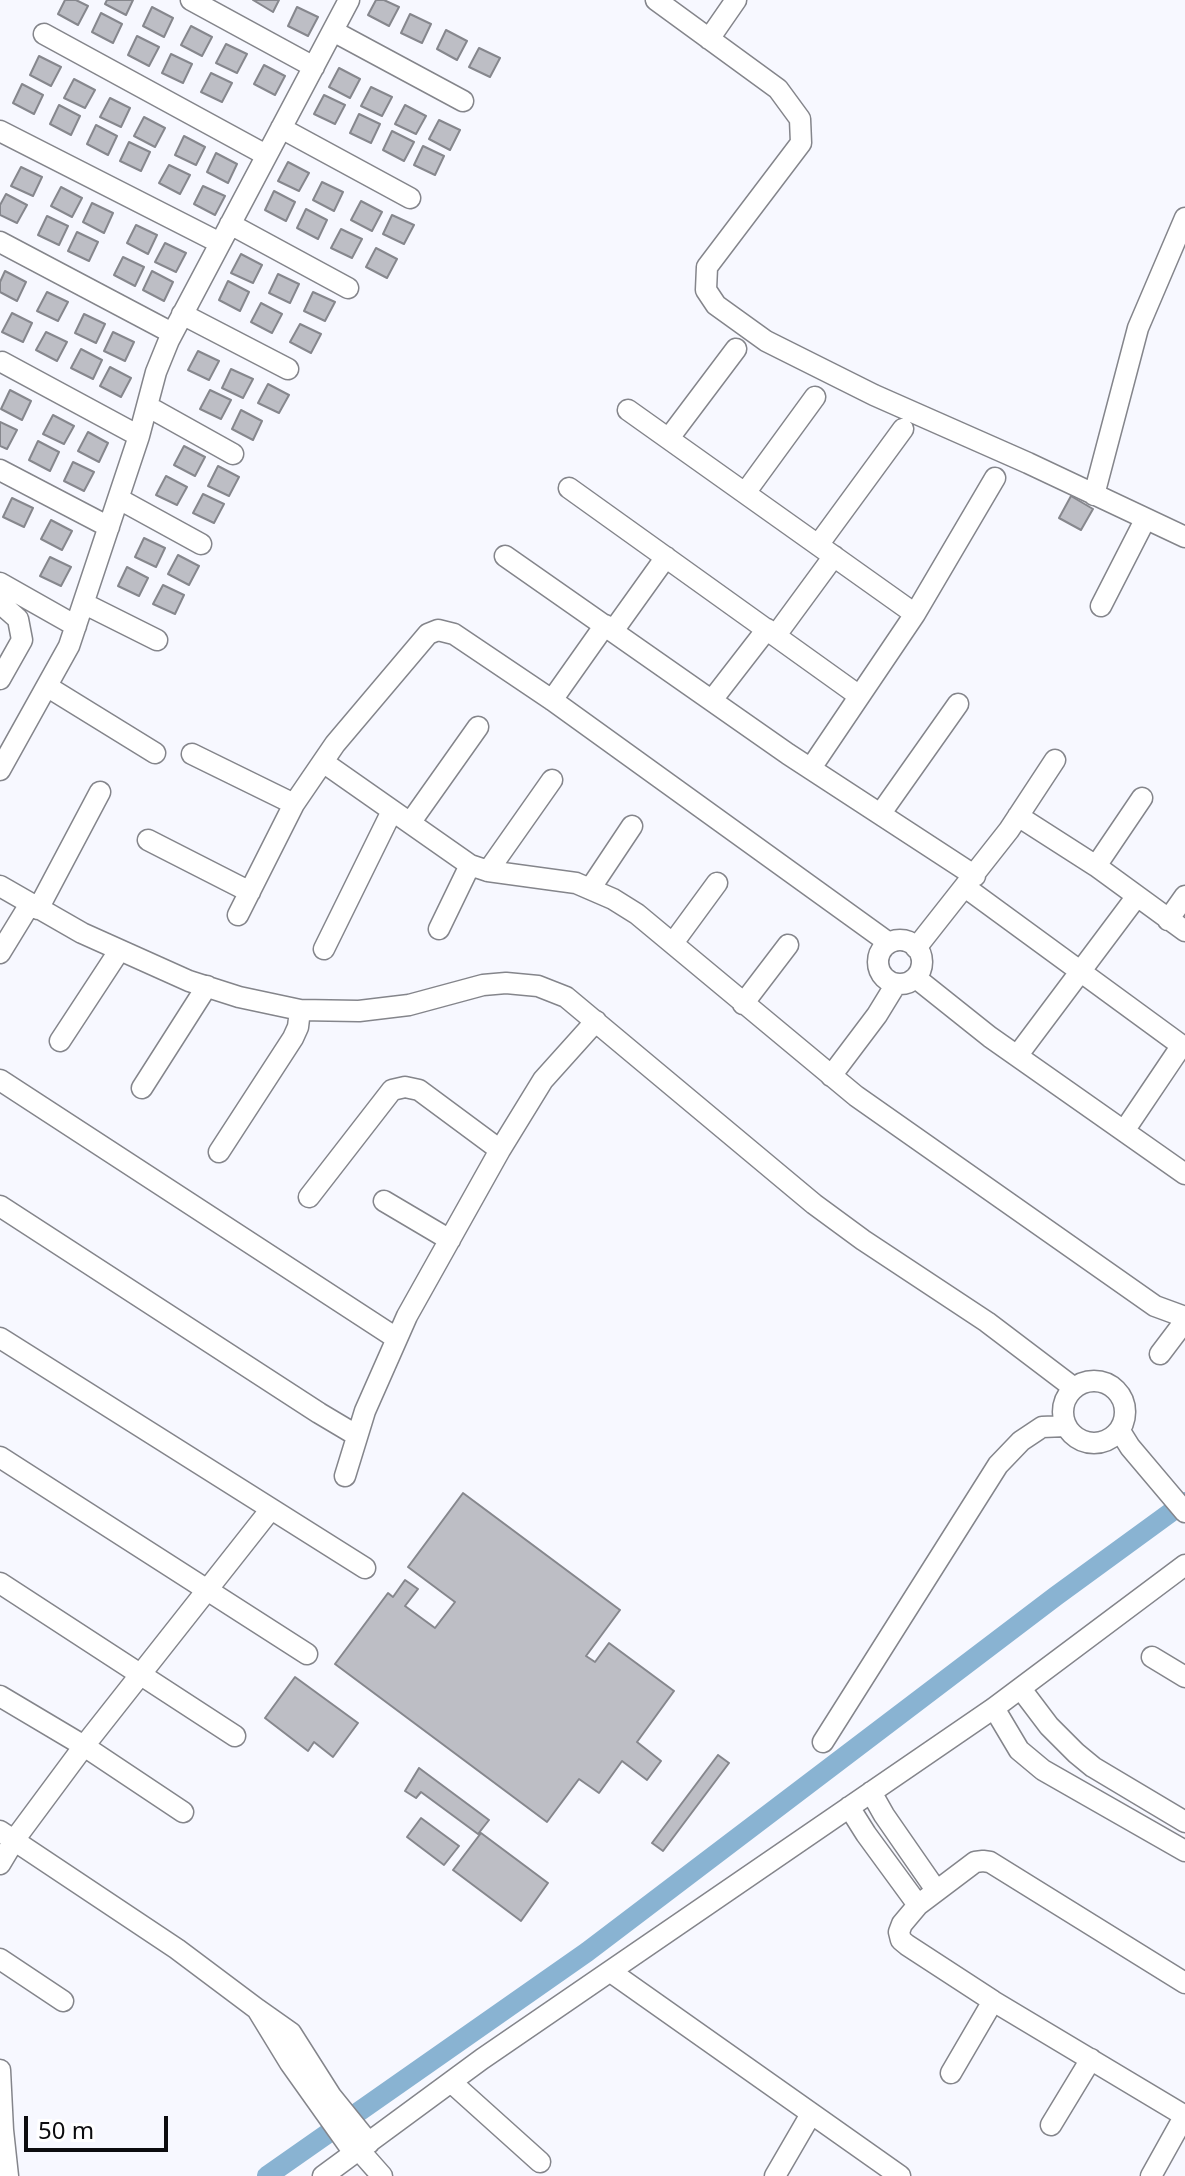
<!DOCTYPE html>
<html>
<head>
<meta charset="utf-8">
<style>
	body { margin:0 }
	#map { position:relative; width:1185px; height:2176px; overflow:hidden; background:#f7f8ff; font-family:"Noto Sans",sans-serif }
	canvas { display:block }
	.scale { position:absolute; left:24px; top:2116px; width:144px; height:36px; box-sizing:border-box; border:4px solid #0c0c0f; border-top:0; padding-left:10px; font-size:24px; line-height:28px; white-space:nowrap; color:#0c0c0f; -webkit-text-stroke:6px #fff; paint-order:stroke }
</style>
</head>
<body>
<div id="map">
<canvas width="1185" height="2176"></canvas>
<div class="scale">50 m</div>
</div>
<script>
const c = document.querySelector('canvas').getContext('2d');
c.lineJoin = 'round';
function poly(rows) {
  const path = new Path2D();
  for (const r of rows) {
    if (r.length === 3) {
      path.moveTo(r[0] + r[2], r[1]);
      path.arc(r[0], r[1], r[2], 0, 2 * Math.PI);
      continue;
    }
    path.moveTo(r[0], r[1]);
    for (let i = 2; i < r.length; i += 2) path.lineTo(r[i], r[i + 1]);
  }
  return path;
}
function stroke(path, color, width, dash) {
  c.strokeStyle = color;
  c.lineWidth = width;
  c.lineCap = dash ? 'butt' : 'round';
  c.setLineDash(dash || []);
  c.stroke(path);
}
function fill(path, color) {
  c.fillStyle = color;
  c.fill(path, 'evenodd');
}
stroke(poly([
	[267,2176,587,1952,1056,1596,1185,1502]
]), '#89b3d2', 20);
const building = poly([
	[65,0,76,0,88,6,78,25,58,14,65,0],
	[107,0,133,0,126,15,105,4,107,0],
	[253,0,279,0,273,12,253,0],
	[376,0,384,0,399,7,389,26,368,15,376,0],
	[152,7,173,18,164,37,143,26,152,7],
	[297,7,318,17,308,36,288,26,297,7],
	[101,13,122,24,113,43,92,32,101,13],
	[410,14,431,24,422,43,401,33,410,14],
	[191,26,212,37,202,56,181,45,191,26],
	[446,30,467,41,457,60,437,49,446,30],
	[137,36,159,47,149,66,128,55,137,36],
	[226,44,247,54,237,73,216,63,226,44],
	[479,48,500,58,490,77,469,67,479,48],
	[171,54,192,64,183,83,162,73,171,54],
	[39,56,61,67,51,86,30,75,39,56],
	[264,65,285,76,275,95,254,84,264,65],
	[339,68,360,79,350,98,329,87,339,68],
	[211,73,232,83,222,102,201,92,211,73],
	[74,79,95,90,85,108,64,98,74,79],
	[22,84,43,95,34,114,13,103,22,84],
	[371,87,392,97,382,116,361,106,371,87],
	[324,95,345,105,335,124,314,114,324,95],
	[110,98,130,108,121,127,100,117,110,98],
	[59,105,80,116,71,135,50,124,59,105],
	[405,105,426,116,416,134,395,124,405,105],
	[359,114,380,124,371,143,350,133,359,114],
	[144,117,165,128,155,147,134,136,144,117],
	[439,120,460,130,450,150,429,139,439,120],
	[96,125,117,136,108,155,87,144,96,125],
	[392,131,414,142,404,161,383,150,392,131],
	[184,136,205,147,196,165,175,155,184,136],
	[129,142,150,152,141,171,120,161,129,142],
	[423,146,444,156,435,175,414,165,423,146],
	[216,153,237,164,228,183,207,172,216,153],
	[288,162,309,173,299,191,278,181,288,162],
	[169,165,190,175,180,194,159,183,169,165],
	[21,167,42,177,33,196,11,186,21,167],
	[322,182,343,192,334,211,313,200,322,182],
	[203,186,225,196,215,215,194,204,203,186],
	[61,187,82,198,72,217,51,206,61,187],
	[274,191,295,202,286,221,265,210,274,191],
	[6,194,27,205,17,223,0,215,0,205,6,194],
	[361,201,382,212,372,231,351,220,361,201],
	[92,203,113,213,104,233,83,222,92,203],
	[306,209,327,220,318,239,297,228,306,209],
	[392,215,414,225,404,244,383,234,392,215],
	[47,216,68,226,59,245,38,235,47,216],
	[136,225,157,235,148,254,127,243,136,225],
	[341,229,362,239,352,258,331,248,341,229],
	[77,232,98,242,89,261,68,251,77,232],
	[165,243,186,253,176,272,155,262,165,243],
	[376,248,397,259,387,278,366,267,376,248],
	[241,254,262,265,253,283,231,273,241,254],
	[123,257,144,267,135,286,114,275,123,257],
	[5,271,26,282,17,301,0,292,0,282,5,271],
	[152,271,173,282,164,301,143,290,152,271],
	[278,274,299,284,290,303,269,293,278,274],
	[228,281,249,292,240,311,219,300,228,281],
	[47,292,68,302,58,321,37,311,47,292],
	[313,292,335,302,325,321,304,311,313,292],
	[261,303,282,314,272,333,251,322,261,303],
	[12,313,32,323,23,342,2,332,12,313],
	[84,314,105,324,96,343,75,333,84,314],
	[300,324,321,334,311,353,290,342,300,324],
	[46,332,67,342,57,361,36,350,46,332],
	[113,332,134,342,125,361,104,351,113,332],
	[81,349,102,360,93,379,71,368,81,349],
	[198,351,219,361,209,380,188,370,198,351],
	[110,367,131,378,121,397,100,386,110,367],
	[231,369,253,379,243,398,222,388,231,369],
	[268,384,289,395,279,413,258,403,268,384],
	[10,390,31,401,22,420,1,409,10,390],
	[210,390,231,400,221,419,200,409,210,390],
	[241,410,262,421,253,440,232,429,241,410],
	[53,415,74,426,64,444,43,434,53,415],
	[0,422,17,430,7,449,0,446,0,422],
	[88,432,108,443,99,462,78,451,88,432],
	[38,441,59,452,50,471,29,460,38,441],
	[184,446,205,457,195,476,174,465,184,446],
	[73,462,94,472,84,491,64,481,73,462],
	[218,466,239,477,229,496,208,486,218,466],
	[166,476,187,487,177,505,156,495,166,476],
	[203,494,224,504,214,523,193,513,203,494],
	[1071,496,1093,509,1081,530,1059,518,1071,496],
	[12,498,33,508,24,527,3,517,12,498],
	[51,520,72,531,62,550,41,539,51,520],
	[144,538,165,548,156,567,135,557,144,538],
	[178,555,199,566,189,585,168,574,178,555],
	[50,557,71,567,61,586,40,576,50,557],
	[127,567,148,578,139,596,118,586,127,567],
	[163,585,184,595,175,614,153,604,163,585],
	[463,1493,620,1610,586,1656,595,1662,609,1643,674,1691,637,1742,661,1761,647,1780,622,1761,599,1793,579,1779,547,1822,335,1664,388,1593,393,1597,405,1580,418,1589,405,1606,435,1628,455,1602,408,1567,463,1493],
	[295,1677,358,1723,333,1757,314,1742,308,1751,265,1718,295,1677],
	[718,1755,729,1763,663,1851,652,1843,718,1755],
	[419,1768,489,1820,478,1834,421,1792,416,1798,405,1791,419,1768],
	[421,1818,459,1846,444,1865,407,1837,421,1818],
	[481,1833,548,1883,521,1921,453,1870,481,1833]
]);
fill(building, '#bdbec5');
stroke(building, '#86878d', 2);
const minor = poly([
	[191,0,314,67],
	[656,0,778,89,800,119,801,143,707,267,706,290,716,305,766,341,874,395,1028,463,1185,537],
	[333,31,463,101],
	[44,34,266,155],
	[709,39,736,0],
	[281,128,410,198],
	[0,131,220,243],
	[230,224,348,288],
	[0,242,172,333],
	[182,314,288,369],
	[2,362,139,436],
	[147,406,233,454],
	[628,410,915,614],
	[669,438,736,349],
	[0,470,109,527],
	[569,488,858,695],
	[745,493,815,397],
	[1094,495,1138,328,1185,218],
	[119,499,201,544],
	[818,545,903,429],
	[505,556,788,754,975,876],
	[0,583,76,626],
	[0,603,18,619,22,640,0,679],
	[85,604,157,640],
	[1101,606,1145,520],
	[613,631,666,557],
	[776,635,834,556],
	[48,687,155,753],
	[552,700,605,625],
	[712,700,767,629],
	[192,754,294,804],
	[323,762,470,865,488,871,576,883,613,899,637,914,856,1096,1155,1306,1185,1317],
	[811,768,915,614,995,478],
	[0,770,69,646,139,436,156,372,169,340,349,0],
	[881,813,958,704],
	[1018,816,1096,866,1185,931],
	[410,823,478,727],
	[148,840,250,892],
	[1096,866,1142,798],
	[488,871,552,780],
	[0,886,82,933,189,981,239,997,300,1010,359,1011,409,1005,483,985,506,983,538,986,566,997,814,1204,863,1240,987,1322,1074,1388],
	[965,887,1185,1048],
	[590,889,632,826],
	[38,909,100,792],
	[238,915,294,804,335,744,428,634,438,630,454,634,552,700,889,943],
	[1168,920,1185,896],
	[439,929,470,865],
	[900,962,22],
	[673,943,717,883],
	[916,948,1009,830,1055,760],
	[324,949,392,811],
	[0,953,30,904],
	[916,978,990,1037,1185,1174],
	[743,1004,788,945],
	[60,1041,119,951],
	[1017,1056,1137,896],
	[831,1076,877,1015,896,984],
	[0,1080,396,1338],
	[142,1088,207,986],
	[1124,1131,1182,1045],
	[219,1152,293,1038,298,1027,300,1010],
	[309,1197,392,1090,405,1087,419,1090,500,1150],
	[384,1201,450,1240],
	[0,1206,319,1413,356,1435],
	[0,1338,365,1568],
	[1160,1354,1185,1321],
	[1094,1412,31],
	[1120,1431,1130,1447,1185,1512],
	[0,1457,307,1654],
	[345,1476,365,1411,407,1316,500,1150,543,1080,596,1021],
	[0,1583,235,1736],
	[1152,1657,1185,1677],
	[1021,1689,1049,1726,1076,1753,1093,1767,1185,1822],
	[0,1696,84,1746,183,1812],
	[994,1708,1019,1750,1043,1770,1185,1851],
	[823,1742,998,1465,1021,1441,1042,1427,1066,1426],
	[871,1792,884,1815,936,1890],
	[849,1807,866,1834,918,1905],
	[0,1831,177,1949,257,2009],
	[0,1864,15,1839,84,1746,271,1509],
	[0,1959,63,2001],
	[611,1972,900,2176],
	[1185,1983,990,1862,983,1861,975,1862,918,1905,902,1924,899,1932,901,1940,907,1945,993,2001,1185,2116],
	[0,2070,3,2130,8,2176],
	[951,2073,993,2001],
	[451,2082,540,2162],
	[1051,2125,1091,2059],
	[359,2150,382,2176],
	[354,2153,290,2063,257,2009,291,2033,331,2096,369,2143],
	[323,2176,482,2059,994,1708,1185,1565],
	[775,2176,811,2114],
	[1151,2176,1185,2115]
]);
stroke(minor, '#84858b', 23);
stroke(minor, '#fff', 20);
</script>
</body>
</html>
